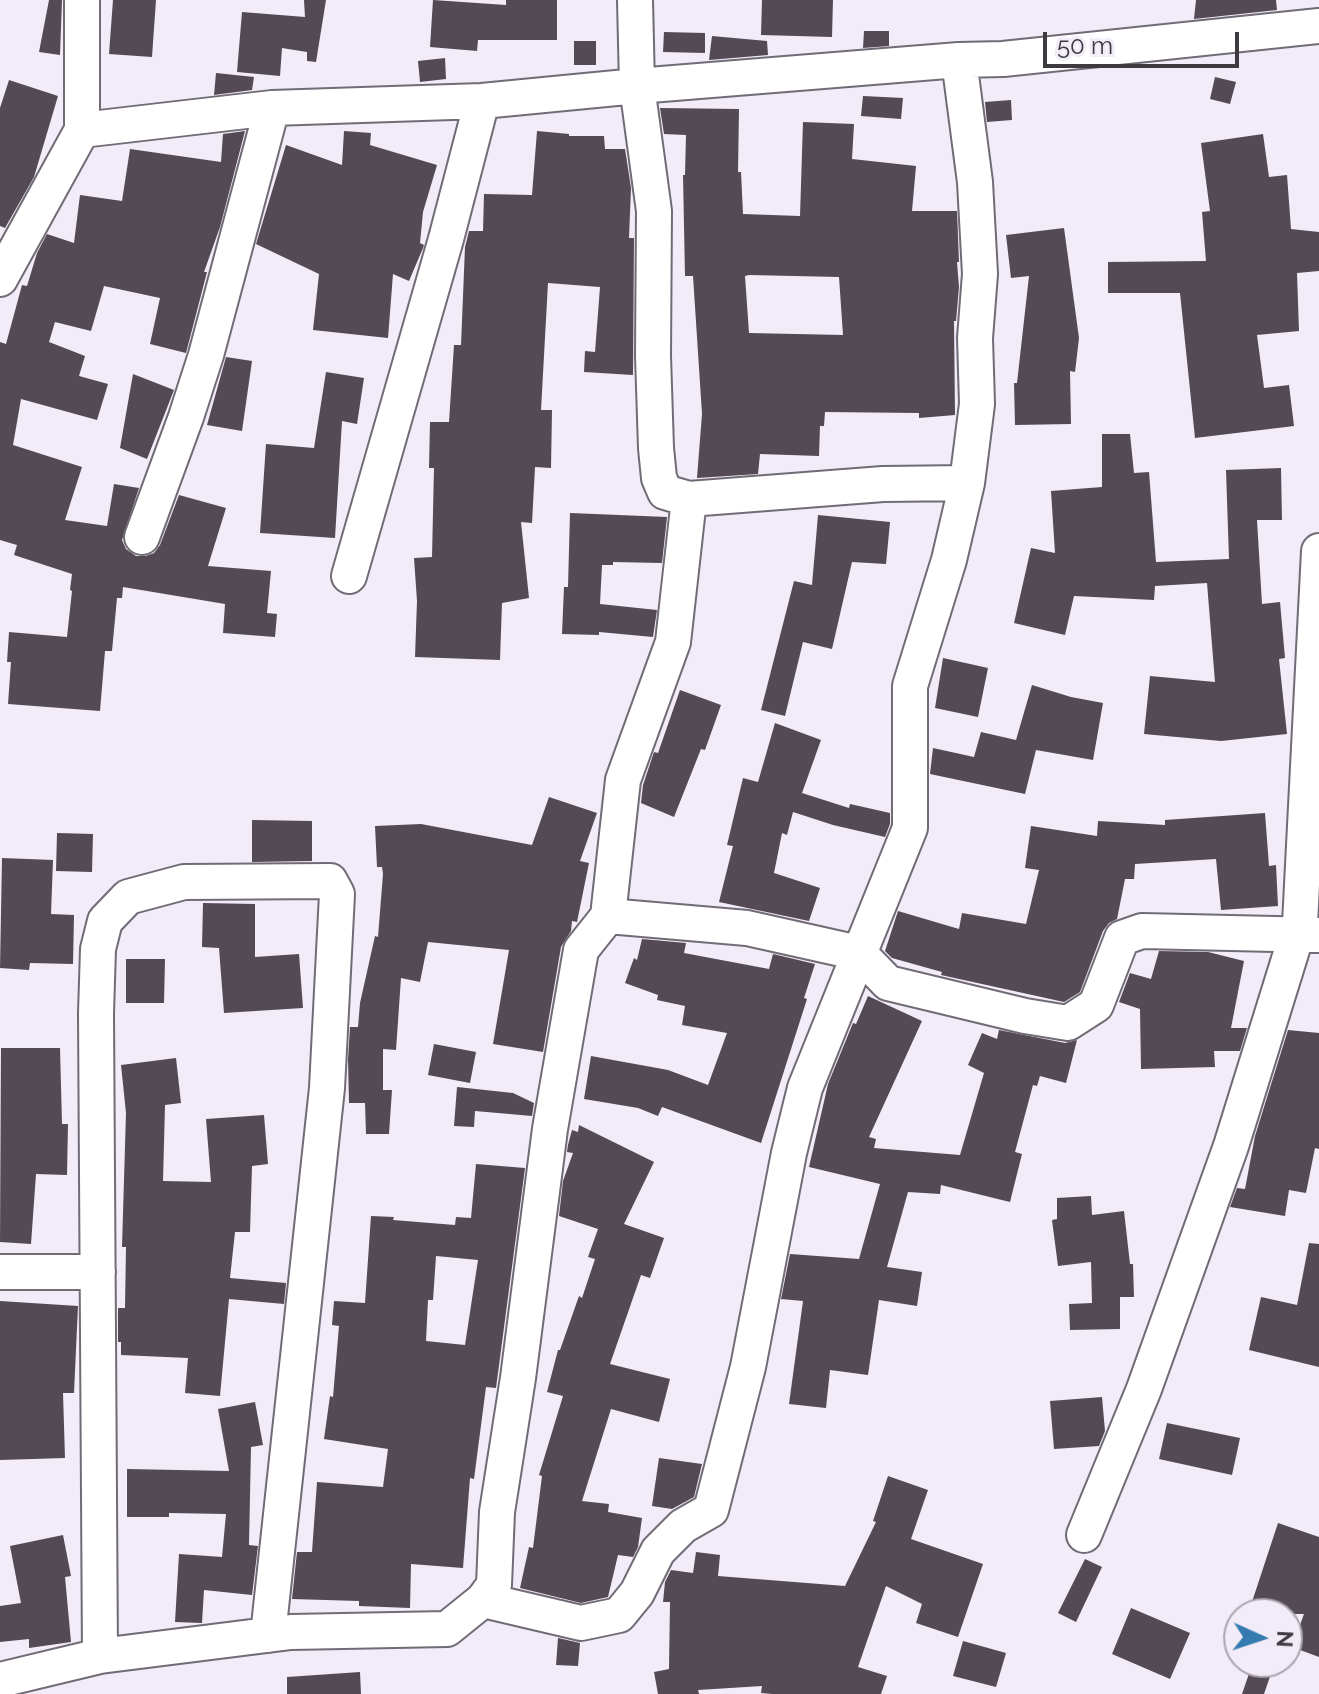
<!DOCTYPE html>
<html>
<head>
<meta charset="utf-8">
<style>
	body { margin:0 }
	#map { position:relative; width:1319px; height:1694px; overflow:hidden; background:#f2ebf8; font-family:Raleway,sans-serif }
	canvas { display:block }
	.north { position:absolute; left:1223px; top:1598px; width:80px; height:80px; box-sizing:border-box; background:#f2ebf8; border:2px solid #aaa5ae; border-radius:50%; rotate:93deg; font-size:22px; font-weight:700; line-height:32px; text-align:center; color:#3e3b40 }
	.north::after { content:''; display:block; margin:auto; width:28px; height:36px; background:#357bb0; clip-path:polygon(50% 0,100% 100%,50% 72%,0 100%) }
	.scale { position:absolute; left:1043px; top:32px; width:196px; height:36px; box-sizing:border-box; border:4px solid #3e3b40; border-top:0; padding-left:10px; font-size:24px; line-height:28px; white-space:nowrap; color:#3e3b40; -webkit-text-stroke:6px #f2ebf8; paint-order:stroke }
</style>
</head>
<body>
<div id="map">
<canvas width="1319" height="1694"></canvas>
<div class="north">N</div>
<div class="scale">50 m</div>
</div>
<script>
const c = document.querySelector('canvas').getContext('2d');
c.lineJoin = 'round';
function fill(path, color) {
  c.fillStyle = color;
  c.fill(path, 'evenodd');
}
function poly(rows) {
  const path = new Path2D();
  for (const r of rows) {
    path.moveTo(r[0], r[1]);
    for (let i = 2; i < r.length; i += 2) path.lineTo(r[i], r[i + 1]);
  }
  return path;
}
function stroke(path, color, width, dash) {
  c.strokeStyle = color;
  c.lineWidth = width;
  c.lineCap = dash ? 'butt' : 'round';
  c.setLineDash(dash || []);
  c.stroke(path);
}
fill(poly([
	[49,0,62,0,60,55,39,52],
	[113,0,156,0,152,57,109,54],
	[304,0,326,0,316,62,307,61,307,52,282,48,280,76,237,72,242,12,305,17],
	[433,0,506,5,506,0,557,0,557,40,478,40,477,51,430,47],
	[762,0,833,0,832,37,761,35],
	[1196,0,1276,0,1277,10,1194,19],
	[864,31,889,31,889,46,863,48],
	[664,32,705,33,705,53,663,52],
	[712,36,767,41,768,55,709,60],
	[574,41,596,41,596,65,574,65],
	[445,58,446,79,420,82,418,61],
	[216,73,254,77,252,90,214,95],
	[1215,77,1236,82,1230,104,1210,99],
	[9,80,58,96,34,177,5,228,0,226,0,108],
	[863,96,903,98,901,119,861,116],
	[1011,100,1012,120,987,122,985,102],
	[660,108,739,109,738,172,741,172,743,214,800,216,803,122,854,124,852,159,916,166,912,211,957,211,959,262,957,262,959,287,956,321,954,321,955,415,919,418,919,413,825,412,824,426,820,426,819,456,760,454,758,474,697,478,702,414,693,276,685,276,683,175,685,175,686,135,664,134],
	[749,275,839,277,843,335,749,333,745,276],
	[245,131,220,227,204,272,207,272,186,353,150,344,160,298,104,286,91,331,55,322,49,342,85,356,79,376,108,384,97,420,21,399,13,445,82,467,65,520,107,526,114,484,139,488,122,540,126,549,136,556,146,556,154,553,160,545,179,495,226,508,208,566,271,571,267,613,277,614,275,637,223,633,225,604,123,587,122,598,117,598,112,651,105,651,100,711,8,704,11,662,7,662,9,632,67,637,72,591,70,590,72,574,14,555,17,545,0,540,0,342,6,344,22,285,27,286,37,253,47,234,74,243,80,195,122,201,130,149,221,162,223,134],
	[344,131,371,133,370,145,437,165,423,212,420,243,424,245,423,248,409,281,393,274,388,338,313,330,319,274,256,244,286,145,342,165],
	[537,131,569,134,569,136,604,136,605,149,625,149,631,188,629,238,634,238,633,375,584,372,585,351,595,352,600,287,548,283,541,410,552,410,551,468,535,467,532,523,521,522,529,598,502,603,500,660,415,657,417,601,414,558,432,557,434,468,429,468,430,422,449,422,454,345,461,345,465,247,469,231,483,231,484,194,532,195],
	[1263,134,1269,177,1287,175,1291,229,1319,232,1319,271,1297,273,1299,331,1257,335,1264,388,1289,385,1294,426,1195,438,1180,293,1108,293,1108,262,1206,261,1202,212,1210,211,1201,143],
	[1064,228,1079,338,1075,372,1070,371,1071,424,1015,425,1014,383,1017,383,1029,276,1011,278,1006,235],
	[226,357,252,361,242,431,207,425],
	[326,372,364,378,357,424,342,421,335,538,260,533,266,444,314,448],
	[133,374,174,390,147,459,120,448],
	[1102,434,1130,434,1134,473,1149,472,1156,562,1229,559,1226,470,1281,468,1282,520,1257,520,1262,604,1280,602,1285,658,1279,659,1287,734,1221,741,1144,734,1150,676,1215,682,1207,583,1155,586,1154,600,1074,596,1065,635,1014,623,1031,548,1055,553,1051,491,1102,487],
	[570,513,667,517,662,563,613,562,613,565,602,565,600,604,657,610,653,637,599,632,599,635,562,634,564,587,568,587],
	[818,515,890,522,886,564,852,562,832,649,803,642,785,716,761,710,794,581,812,585],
	[943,658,988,668,978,717,935,708],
	[1032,685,1071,697,1103,703,1093,760,1036,750,1025,794,930,774,933,748,974,757,981,732,1016,740],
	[680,690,721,705,705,750,701,749,674,817,641,803,643,785,654,752,658,753],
	[775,723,821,740,802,793,849,808,850,804,890,813,890,824,885,837,833,825,793,812,787,835,782,833,774,873,820,888,809,921,719,902,733,846,727,845,743,778,758,782],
	[549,797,597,813,580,861,589,863,577,922,572,921,571,931,561,947,543,1052,493,1044,509,950,428,942,420,982,401,978,396,1050,383,1049,383,1090,392,1090,389,1134,366,1134,365,1103,349,1103,348,1059,350,1027,358,1027,360,1003,375,936,378,937,383,874,382,867,377,867,375,826,421,824,532,845],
	[1265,813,1269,866,1276,865,1278,906,1221,910,1216,859,1135,864,1134,879,1125,879,1117,919,1109,923,1103,931,1080,992,1064,1002,941,975,942,972,892,958,885,951,898,911,959,929,962,913,1026,924,1039,870,1025,868,1031,826,1097,836,1098,821,1165,825,1165,820],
	[252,820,312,821,312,861,252,862],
	[57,833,93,834,92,872,56,871],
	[2,858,53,860,51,914,74,915,73,964,30,963,29,970,0,968],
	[203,903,255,904,255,957,299,954,303,1008,224,1013,219,948,202,947],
	[642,939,686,943,684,953,769,969,773,954,815,964,804,998,807,999,761,1143,662,1107,658,1116,638,1108,584,1099,591,1056,668,1070,708,1085,727,1033,682,1025,685,1006,657,1000,658,995,625,983,634,958,637,960],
	[1159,951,1208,952,1244,961,1231,1028,1247,1028,1240,1051,1214,1051,1215,1067,1141,1069,1140,1009,1119,1002,1130,973,1151,979],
	[126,959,165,959,164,1003,126,1003],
	[868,996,922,1021,869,1137,876,1139,874,1148,960,1155,984,1073,968,1065,982,1033,997,1039,999,1030,1065,1043,1077,1040,1066,1083,1040,1076,1037,1086,1033,1085,1015,1152,1022,1154,1010,1202,941,1185,940,1194,908,1192,887,1267,922,1272,917,1306,879,1300,868,1375,830,1370,826,1408,789,1404,803,1301,781,1299,790,1254,859,1259,880,1184,809,1167,828,1084,853,1023,856,1024],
	[1288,1030,1319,1033,1319,1149,1315,1148,1306,1193,1289,1190,1285,1216,1230,1207,1237,1188,1245,1189,1255,1136],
	[434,1044,476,1052,470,1083,428,1075],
	[1,1048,60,1048,62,1124,68,1124,67,1175,36,1174,31,1244,0,1242],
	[176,1058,181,1103,165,1105,163,1181,211,1182,206,1119,264,1115,268,1164,252,1166,250,1232,235,1232,230,1278,286,1283,284,1304,229,1299,220,1396,185,1393,188,1358,121,1355,121,1342,118,1342,118,1308,125,1308,126,1247,122,1247,126,1113,121,1065],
	[457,1087,513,1093,534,1103,532,1116,475,1111,474,1127,454,1126],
	[579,1125,654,1162,624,1224,664,1238,650,1278,641,1275,610,1364,670,1379,659,1422,611,1409,582,1501,609,1504,608,1512,642,1518,638,1547,633,1557,618,1555,608,1597,581,1603,520,1588,529,1547,533,1548,542,1476,539,1475,563,1396,547,1392,558,1350,560,1350,579,1296,582,1298,595,1259,588,1257,598,1229,559,1216,563,1181,573,1153,567,1152,568,1145,572,1130,578,1132],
	[476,1164,525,1168,496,1388,486,1387,474,1479,470,1478,463,1568,411,1564,410,1608,359,1606,359,1601,292,1599,297,1552,312,1552,317,1482,383,1487,388,1449,324,1439,330,1396,333,1397,339,1326,332,1325,334,1301,365,1303,371,1216,394,1217,393,1220,455,1225,456,1217,471,1218],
	[436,1256,478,1260,465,1345,426,1341,428,1300,433,1300],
	[1091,1196,1092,1215,1124,1211,1130,1264,1133,1264,1134,1297,1120,1297,1120,1329,1070,1330,1069,1304,1092,1303,1091,1262,1058,1266,1052,1220,1057,1219,1057,1198],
	[1309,1243,1319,1244,1319,1367,1249,1350,1261,1297,1297,1305],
	[0,1301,78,1306,74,1393,63,1393,65,1458,0,1460],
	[1102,1397,1105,1431,1099,1446,1054,1449,1050,1401],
	[255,1402,263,1445,251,1447,249,1545,258,1546,252,1595,204,1590,202,1623,175,1622,179,1554,222,1557,226,1514,169,1513,169,1517,127,1517,127,1469,229,1471,218,1409],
	[1167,1423,1240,1438,1232,1475,1159,1459],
	[659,1458,702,1464,694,1497,672,1509,652,1506],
	[888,1476,928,1490,911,1539,983,1564,958,1637,916,1623,922,1604,886,1586,858,1667,887,1676,881,1694,772,1694,761,1693,762,1686,698,1690,699,1694,658,1694,654,1672,669,1669,670,1602,663,1602,665,1582,671,1570,693,1573,696,1552,720,1555,718,1576,845,1586,876,1522,873,1521],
	[1278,1523,1319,1537,1319,1657,1292,1647,1304,1614,1248,1614],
	[63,1535,71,1576,65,1577,71,1642,29,1648,29,1639,0,1642,0,1606,21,1603,10,1546],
	[1085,1559,1102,1567,1076,1622,1058,1613],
	[1131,1608,1190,1633,1170,1679,1112,1654],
	[558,1638,580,1643,578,1666,556,1665],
	[963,1641,1006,1653,996,1687,953,1676],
	[1253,1662,1275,1662,1264,1694,1242,1694],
	[360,1672,361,1694,287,1694,287,1677]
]), '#534a53');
const minor = poly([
	[635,0,637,86,654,211,653,356,656,448,659,478,665,492,689,499,883,484,967,483],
	[82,130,272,108,482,101,637,86,959,60,1003,59,1319,26],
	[0,279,82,130,82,0],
	[142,537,186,417,206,355,272,108],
	[349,576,446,239,482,101],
	[608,916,623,780,673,642,689,499],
	[0,1272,98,1272],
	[1084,1535,1144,1389,1231,1146,1300,924,1319,551],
	[483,1600,581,1623,619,1615,637,1593,658,1551,683,1526,711,1510,748,1367,789,1153,805,1088,910,828,910,686,949,560,967,483,977,404,975,338,980,274,975,182,959,60],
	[100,1656,96,1013,98,949,105,921,128,897,184,882,330,881,337,894,327,1088,268,1635],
	[0,1680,100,1656,291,1632,447,1629,483,1600,494,1585,497,1512,518,1378,550,1129,581,950,608,916,747,928,859,953,888,983,1025,1016,1068,1023,1096,1005,1122,938,1142,931,1319,935]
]);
stroke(minor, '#716b76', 38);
stroke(minor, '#fff', 34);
</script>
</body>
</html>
